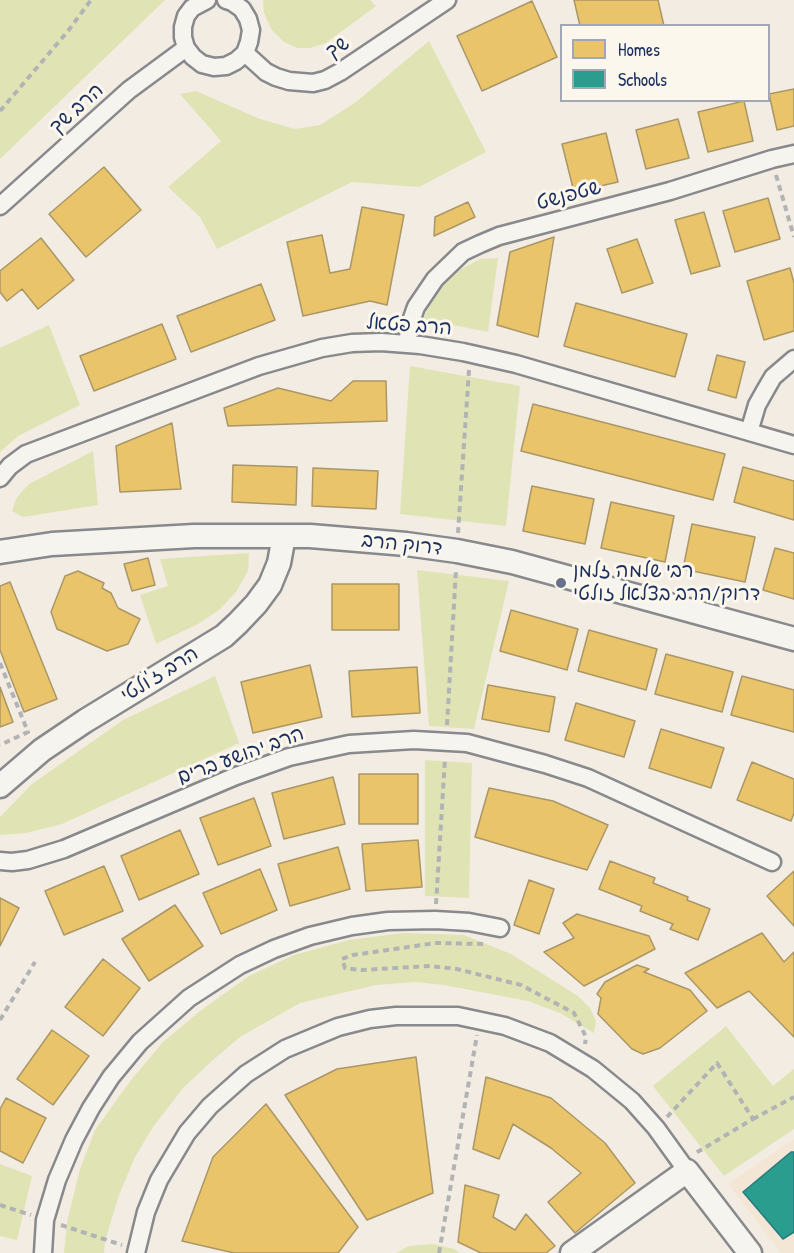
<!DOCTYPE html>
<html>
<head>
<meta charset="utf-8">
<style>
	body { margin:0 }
	#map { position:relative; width:794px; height:1253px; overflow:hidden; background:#f2ece2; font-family:"Patrick Hand",sans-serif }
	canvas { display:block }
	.legend { position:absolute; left:560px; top:24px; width:210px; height:78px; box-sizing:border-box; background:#fbf7ec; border:2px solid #a1a7b3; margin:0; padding:8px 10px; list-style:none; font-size:18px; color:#1b2f5e }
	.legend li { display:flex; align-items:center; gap:12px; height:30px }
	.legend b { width:30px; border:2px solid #a1a7b3 }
</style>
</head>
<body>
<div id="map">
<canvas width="794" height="1253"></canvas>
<ul class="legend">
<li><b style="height:16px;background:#e9c46a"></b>Homes</li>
<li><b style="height:16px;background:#2a9d8f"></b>Schools</li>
</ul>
</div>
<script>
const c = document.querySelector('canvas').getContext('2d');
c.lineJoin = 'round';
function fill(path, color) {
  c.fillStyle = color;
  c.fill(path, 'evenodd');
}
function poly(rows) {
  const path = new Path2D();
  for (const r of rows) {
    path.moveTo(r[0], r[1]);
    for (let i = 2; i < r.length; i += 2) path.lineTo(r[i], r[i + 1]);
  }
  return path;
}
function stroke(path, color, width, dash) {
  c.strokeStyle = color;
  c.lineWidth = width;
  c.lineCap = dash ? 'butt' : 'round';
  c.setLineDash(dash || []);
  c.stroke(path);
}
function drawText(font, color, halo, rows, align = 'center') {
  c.font = font + ' "Patrick Hand","Playpen Sans Hebrew",sans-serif';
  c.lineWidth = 6;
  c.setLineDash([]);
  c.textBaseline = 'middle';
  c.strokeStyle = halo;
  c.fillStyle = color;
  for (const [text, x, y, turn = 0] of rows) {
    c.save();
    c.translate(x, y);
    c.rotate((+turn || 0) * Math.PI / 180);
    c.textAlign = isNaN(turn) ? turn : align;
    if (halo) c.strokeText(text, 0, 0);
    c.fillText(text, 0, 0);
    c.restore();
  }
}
fill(poly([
	[794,1139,794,1253,781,1253,728,1184]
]), '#f4e6d4');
fill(poly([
	[0,0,165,0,0,159],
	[263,0,370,0,376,6,326,43,310,48,297,48,284,42,271,29,264,13],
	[429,41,486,152,419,187,352,182,217,249,200,217,168,187,221,141,180,94,196,91,260,119,295,129,320,125,356,102],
	[498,258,488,332,423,319,433,298,447,281,461,269,480,259],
	[49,325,80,405,18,436,0,452,0,348],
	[410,366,520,386,506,526,400,514],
	[93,451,98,505,23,517,12,511,17,497,29,484],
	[249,553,248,571,236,592,219,610,198,624,156,644,140,595,168,586,160,559],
	[417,570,509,581,474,729,429,726],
	[215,676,239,743,62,824,26,833,0,835,0,817,32,784,123,720],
	[425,760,472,763,469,898,425,896],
	[404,933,464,935,511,954,578,996,590,1008,596,1021,594,1033,560,1013,528,1001,444,985,415,982,376,985,300,1003,240,1037,213,1060,184,1087,153,1127,135,1157,119,1195,105,1241,104,1253,64,1253,67,1222,80,1169,95,1130,131,1080,163,1042,200,1011,249,976,294,955,349,940],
	[726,1026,773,1086,794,1069,794,1129,724,1176,653,1086],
	[0,1164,32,1176,17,1240,0,1236],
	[433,1244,454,1249,460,1253,396,1253,409,1246]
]), '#e0e4b5');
const homes = poly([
	[574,0,658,0,664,26,580,26,574,0],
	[532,1,557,57,482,91,457,36,532,1],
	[794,89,794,126,777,130,769,94,794,89],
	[744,101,753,141,708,152,698,112,744,101],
	[678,119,689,158,646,169,636,130,678,119],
	[606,133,618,182,574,192,562,144,606,133],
	[104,167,141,210,86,257,49,214,104,167],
	[768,198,780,239,735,252,723,211,768,198],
	[468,202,475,217,434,236,435,217,468,202],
	[362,207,404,215,387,305,370,301,303,316,287,242,322,235,330,273,350,269,362,207],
	[704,212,720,266,691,274,675,220,704,212],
	[554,237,538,337,497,325,510,252,554,237],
	[41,238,74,280,38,309,22,289,7,301,0,292,0,271,41,238],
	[637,239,653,283,622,293,607,249,637,239],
	[790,268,794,283,794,331,764,340,747,281,790,268],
	[261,284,275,320,191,352,177,316,261,284],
	[576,303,687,334,675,377,564,346,576,303],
	[162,324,176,359,94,391,80,356,162,324],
	[717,355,745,362,736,398,708,390,717,355],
	[353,381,386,381,387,421,228,426,224,408,278,388,331,401,353,381],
	[533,404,725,454,713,500,521,451,533,404],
	[172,423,181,489,120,492,116,446,172,423],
	[233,465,297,467,296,505,232,502,233,465],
	[743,467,794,481,794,520,734,502,743,467],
	[313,468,378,471,376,509,312,506,313,468],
	[532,486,594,499,585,544,523,531,532,486],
	[611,502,674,516,665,562,601,548,611,502],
	[692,524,755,537,745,582,683,569,692,524],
	[775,548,794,553,794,599,763,590,775,548],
	[148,558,155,585,132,591,124,564,148,558],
	[78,571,104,583,102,588,111,593,118,608,140,619,128,644,107,651,57,629,51,612,65,576,78,571],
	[10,582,57,699,24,712,0,650,0,586,10,582],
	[332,584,399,584,399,630,332,630,332,584],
	[511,610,578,629,567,670,500,651,511,610],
	[589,630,657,649,646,690,578,671,589,630],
	[666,654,733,672,722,712,655,694,666,654],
	[310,665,322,717,253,733,241,682,310,665],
	[417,667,420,713,352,717,349,671,417,667],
	[742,676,794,690,794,732,731,715,742,676],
	[488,685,555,697,549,732,482,719,488,685],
	[0,687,13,722,0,727,0,687],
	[576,703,635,721,624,757,565,740,576,703],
	[661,729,724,748,711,788,649,768,661,729],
	[752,762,794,779,794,813,791,821,737,800,752,762],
	[359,774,418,774,418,824,359,824,359,774],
	[333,777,345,824,284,839,272,793,333,777],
	[489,788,553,801,608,825,587,870,475,837,489,788],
	[254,798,271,846,218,865,200,818,254,798],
	[180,830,199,874,139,900,121,856,180,830],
	[418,840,422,887,366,891,362,844,418,840],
	[338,847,350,889,290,906,278,864,338,847],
	[610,861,655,878,653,883,688,897,687,900,710,909,698,940,670,929,673,924,640,911,642,906,599,889,610,861],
	[104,866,123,911,64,935,45,891,104,866],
	[260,869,277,910,221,934,203,893,260,869],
	[794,871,794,926,767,896,794,871],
	[529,880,554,889,539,934,514,925,529,880],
	[0,898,19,908,0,946,0,898],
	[175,905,203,946,149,981,122,939,175,905],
	[577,914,649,936,655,949,584,986,544,952,574,938,563,923,577,914],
	[762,933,784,962,794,952,794,1037,749,991,717,1008,685,973,762,933],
	[103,959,140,988,103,1036,65,1007,103,959],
	[637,965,649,969,644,972,690,990,707,1011,660,1048,643,1054,632,1049,598,1014,601,998,597,994,605,982,637,965],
	[52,1030,89,1056,53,1105,17,1079,52,1030],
	[416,1057,433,1193,367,1220,285,1095,337,1069,416,1057],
	[486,1077,551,1098,605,1143,635,1183,575,1233,548,1202,581,1173,551,1148,513,1124,499,1159,473,1149,486,1077],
	[6,1098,46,1118,23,1163,0,1151,0,1109,6,1098],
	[266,1104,358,1227,338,1253,234,1253,182,1241,213,1157,266,1104],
	[465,1185,499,1195,493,1217,515,1230,526,1214,555,1246,546,1253,481,1253,458,1242,465,1185]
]);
fill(homes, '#e9c46a');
stroke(homes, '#ab9766', 1.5);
const schools = poly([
	[791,1152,794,1152,794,1232,783,1239,743,1192,791,1152]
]);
fill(schools, '#2a9d8f');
stroke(schools, '#267c80', 1.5);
const street = poly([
	[207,0,192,8,186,16,183,27,183,37,186,48,193,57,202,64,214,67,226,66,236,61,245,53,249,42,251,30,248,19,242,9,232,2,226,0],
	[245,53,266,72,276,77,289,81,313,83,325,80,340,72,447,0],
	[0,206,129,90,186,48],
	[407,344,410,324,416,307,435,279,463,252,480,244,499,236,670,191,772,159,794,154],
	[749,432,757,405,766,389,773,377,794,359],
	[0,478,10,466,26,454,259,366,322,348,352,343,381,342,420,345,463,352,516,364,794,445],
	[0,861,12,862,28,860,64,849,236,776,289,757,349,744,414,740,467,743,545,764,588,778,772,862],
	[43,1253,45,1220,57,1180,74,1140,91,1108,111,1077,140,1042,189,998,240,965,274,949,310,936,352,926,388,921,435,920,469,922,500,928],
	[136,1253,146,1212,159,1180,187,1133,210,1106,246,1074,285,1049,338,1027,370,1019,396,1016,458,1016,505,1026,550,1043,593,1069,632,1101,656,1128,687,1171]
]);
const secondary = poly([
	[0,552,52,544,194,536,310,536,406,544,457,551,512,562,794,639],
	[0,786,42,750,85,721,224,636,238,623,256,604,270,585,279,563,284,536],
	[572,1253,687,1171,750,1253]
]);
stroke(street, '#88898d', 21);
stroke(secondary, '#88898d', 27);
stroke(poly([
	[0,111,68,31,91,0],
	[776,175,794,237],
	[458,533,469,370],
	[0,663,28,732,0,745],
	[447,725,456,570],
	[436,904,445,759],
	[483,944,436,943,353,955,342,959,345,968,361,970,430,966,457,969,521,985,574,1013,586,1037,585,1044],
	[0,1020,35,962],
	[667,1117,717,1063,753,1119,694,1154],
	[753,1119,794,1097],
	[0,1205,31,1215],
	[61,1225,122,1245],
	[439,1253,477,1035]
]), '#b2b3b5', 4, [6, 4.5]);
stroke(street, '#f5f4ef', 16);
stroke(secondary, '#f5f4ef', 22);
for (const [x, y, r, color] of [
	[561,583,6,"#66718c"]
]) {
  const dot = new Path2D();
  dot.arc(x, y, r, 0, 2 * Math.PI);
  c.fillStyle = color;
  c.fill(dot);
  stroke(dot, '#fbf7ec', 2);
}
drawText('20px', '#1b2f5e', '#fbf7ec', [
	["שך",338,48,-32],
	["הרב שך",77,109,-42],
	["שטפנשט",569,196,-15],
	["הרב פטאל",409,326,4],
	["דרוק הרב",402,545,6],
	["הרב ז'ולטי",160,675,-32],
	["הרב יהושע ברים",241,756,-20]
]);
drawText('20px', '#1b2f5e', '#fbf7ec', [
	["רבי שלמה זלמן",573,572],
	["דרוק/הרב בצלאל זולטי",573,595]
], 'left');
</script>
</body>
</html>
